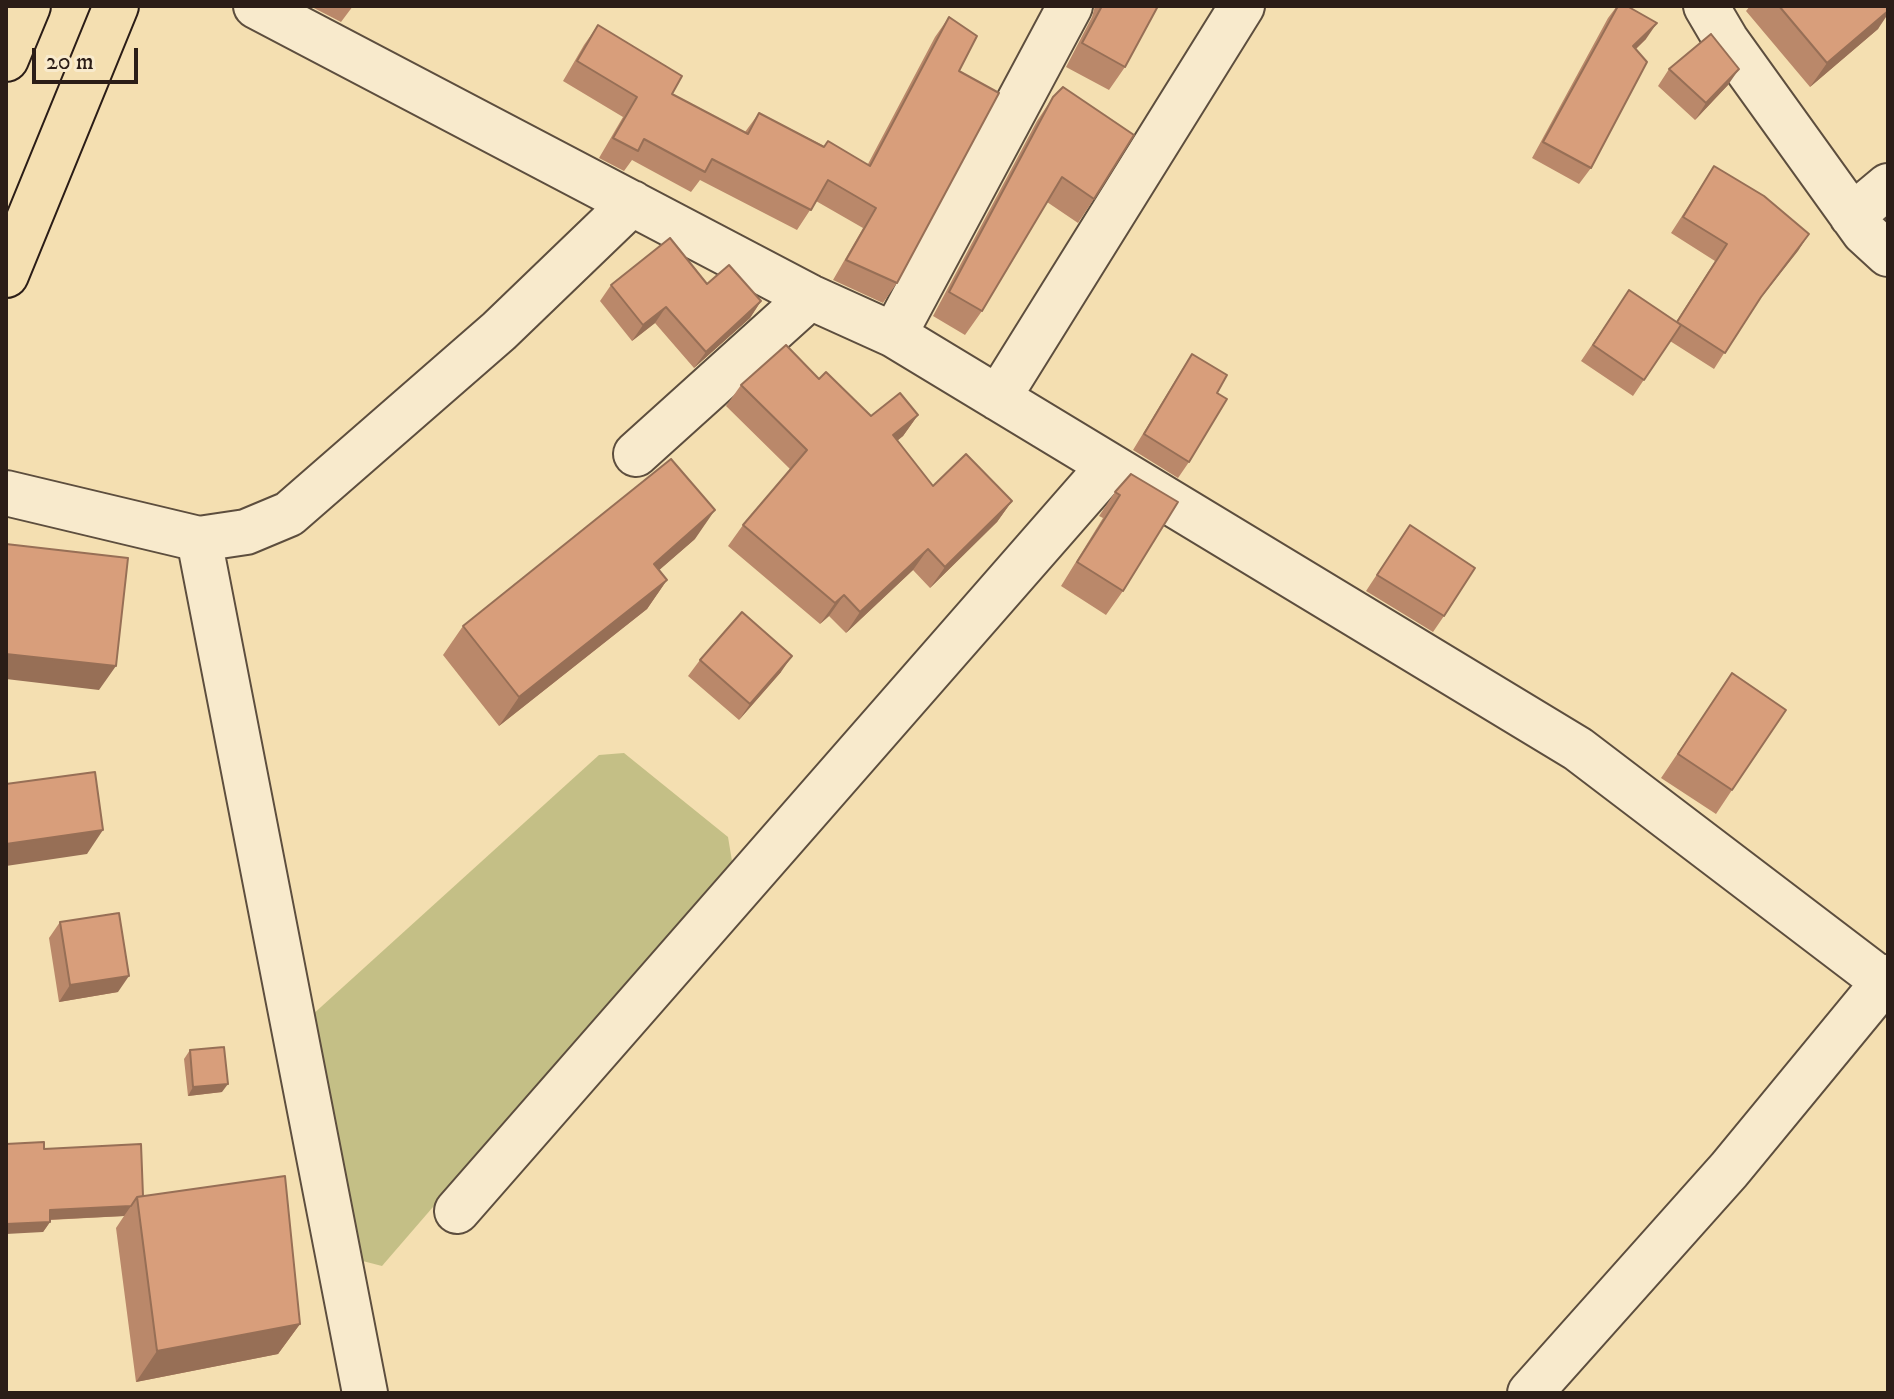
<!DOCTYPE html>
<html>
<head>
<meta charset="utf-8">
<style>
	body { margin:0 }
	#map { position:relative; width:1894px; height:1399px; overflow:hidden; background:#f4dfb1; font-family:"IM FELL DW Pica",serif }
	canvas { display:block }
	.frame { position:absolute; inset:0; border:8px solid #2b1d17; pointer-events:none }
	.scale { position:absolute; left:32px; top:48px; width:106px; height:36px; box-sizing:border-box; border:4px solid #2b1d17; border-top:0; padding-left:10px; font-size:24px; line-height:28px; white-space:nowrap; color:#2b1d17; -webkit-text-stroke:6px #f8eacc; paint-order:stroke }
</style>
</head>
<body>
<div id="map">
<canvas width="1894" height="1399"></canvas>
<div class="frame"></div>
<div class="scale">20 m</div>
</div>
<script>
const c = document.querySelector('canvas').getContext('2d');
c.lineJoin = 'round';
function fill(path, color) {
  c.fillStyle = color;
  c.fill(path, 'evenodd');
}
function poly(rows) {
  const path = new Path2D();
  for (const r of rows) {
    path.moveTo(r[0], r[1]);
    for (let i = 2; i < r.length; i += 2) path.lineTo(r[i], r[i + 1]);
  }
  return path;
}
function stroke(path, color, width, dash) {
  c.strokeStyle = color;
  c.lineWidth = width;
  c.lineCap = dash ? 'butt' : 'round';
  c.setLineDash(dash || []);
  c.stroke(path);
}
fill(poly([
	[624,753,728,837,732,861,382,1266,355,1259,311,1016,599,755]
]), '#c4bf86');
const minor = poly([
	[256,6,810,297,894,335,1578,749,1888,985],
	[1706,6,1726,40,1864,232,1888,254],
	[1852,216,1888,186],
	[894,335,1070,6],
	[998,398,1242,6],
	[636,454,810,297],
	[6,493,199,539,246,532,289,514,499,331,632,203],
	[199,539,365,1393],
	[457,1211,1109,466],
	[1530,1393,1729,1170,1888,977]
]);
const highway = poly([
	[6,59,28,6],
	[6,275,116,6]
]);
stroke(minor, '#5d4e3e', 48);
stroke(highway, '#2b1d17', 48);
stroke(minor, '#f8eacc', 44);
stroke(highway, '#f4dfb1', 44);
fill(poly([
	[310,6,353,6,341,22],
	[1095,6,1158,6,1125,67,1109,90,1066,67,1092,17],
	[1617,6,1646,39,1636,49,1591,168,1579,184,1532,158,1608,18],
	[1750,6,1888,6,1878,29,1810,87,1746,11],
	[949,17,959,71,897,283,883,303,833,280,863,228,816,201,797,230,700,180,691,192,632,160,624,171,599,158,623,117,563,81,584,45,598,25,672,94,745,132,759,113,824,146,868,164,935,37],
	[1669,69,1728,85,1695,120,1658,86],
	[1053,97,1094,199,1078,223,1047,202,982,311,965,335,933,316,1037,121],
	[1714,166,1809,234,1755,305,1714,369,1670,341,1633,396,1581,361,1629,290,1676,322,1715,261,1671,233],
	[707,284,761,301,750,318,694,368,655,323,632,341,600,301,611,285],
	[1192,354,1217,393,1189,462,1178,478,1133,450,1181,371],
	[819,379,871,416,918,415,903,436,897,441,933,486,1012,501,997,522,930,588,913,570,846,633,829,616,820,624,728,546,743,525,790,469,726,406,741,385],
	[1131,474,1123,591,1106,615,1061,586,1103,518,1099,516,1115,492],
	[695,539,659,570,667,580,647,609,499,726,443,655,463,626],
	[1399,541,1444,616,1433,632,1366,591],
	[700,660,781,672,739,720,688,676],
	[1732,673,1732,790,1716,814,1661,778],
	[60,922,118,992,59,1002,49,938],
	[190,1050,222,1092,188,1096,184,1059],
	[44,1149,143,1196,300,1324,278,1354,136,1382,116,1228,124,1216,50,1220,50,1222,43,1232]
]), '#ba886a');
fill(poly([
	[1888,11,1888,14,1878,29,1810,87,1827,63],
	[1657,23,1646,39,1622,62,1633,46],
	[1739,69,1728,85,1695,120,1706,103],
	[1809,234,1798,251,1749,313,1761,297],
	[761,301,750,318,694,368,706,352],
	[666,307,655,323,632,341,643,325],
	[918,415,903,436,878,456,893,435],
	[1012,501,997,522,930,588,945,567],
	[715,510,695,539,634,592,654,564],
	[928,549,913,570,846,633,860,612],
	[667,580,647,609,499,726,519,697],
	[844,595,829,616,820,624,835,603],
	[6,654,116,666,99,690,6,679],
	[792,656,781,672,739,720,750,704],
	[103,830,87,854,6,866,6,844],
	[129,976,118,992,59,1002,70,985],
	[228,1084,222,1092,188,1096,193,1087],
	[131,1206,124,1216,43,1220,50,1210],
	[50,1222,43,1232,6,1234,6,1224],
	[300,1324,278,1354,136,1382,157,1351]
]), '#976f56');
const building = poly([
	[1102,6,1158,6,1125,67,1082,43,1102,6],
	[1618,6,1627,6,1657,23,1633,46,1647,62,1591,168,1543,142,1618,6],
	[1779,6,1888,6,1888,11,1827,63,1779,6],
	[949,17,977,36,959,71,999,93,897,283,846,260,876,208,828,180,811,210,712,159,705,172,644,139,638,151,613,138,637,97,577,61,598,25,682,76,672,94,748,134,759,113,824,147,828,141,870,166,949,17],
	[1711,34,1739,69,1706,103,1669,69,1711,34],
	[1063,87,1134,135,1094,199,1062,177,982,311,949,292,1053,97,1063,87],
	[1714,166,1764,196,1809,234,1761,297,1725,353,1677,322,1727,244,1683,217,1714,166],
	[670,238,707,284,729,265,761,301,706,352,666,307,643,325,611,285,670,238],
	[1629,290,1681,325,1644,380,1593,345,1629,290],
	[786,345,819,379,826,372,871,416,900,393,918,415,893,435,933,486,966,454,1012,501,945,567,928,549,860,612,844,595,835,603,743,525,807,450,741,385,786,345],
	[1192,354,1227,375,1217,393,1227,399,1189,462,1144,434,1192,354],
	[671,459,715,510,654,564,667,580,519,697,463,626,671,459],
	[1131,474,1178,502,1123,591,1077,562,1120,495,1115,492,1131,474],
	[1410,525,1475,568,1444,616,1377,575,1410,525],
	[6,544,128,558,116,666,6,654,6,544],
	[742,612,792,656,750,704,700,660,742,612],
	[1732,673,1786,710,1732,790,1678,754,1732,673],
	[95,772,103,830,6,844,6,784,95,772],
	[119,913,129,976,70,985,60,922,119,913],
	[224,1047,228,1084,193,1087,190,1050,224,1047],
	[44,1142,44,1149,141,1144,143,1196,137,1197,131,1206,50,1210,50,1222,6,1224,6,1144,44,1142],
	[285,1176,300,1324,157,1351,137,1197,285,1176]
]);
fill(building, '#d89e7b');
stroke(building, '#976f56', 2);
</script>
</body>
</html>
